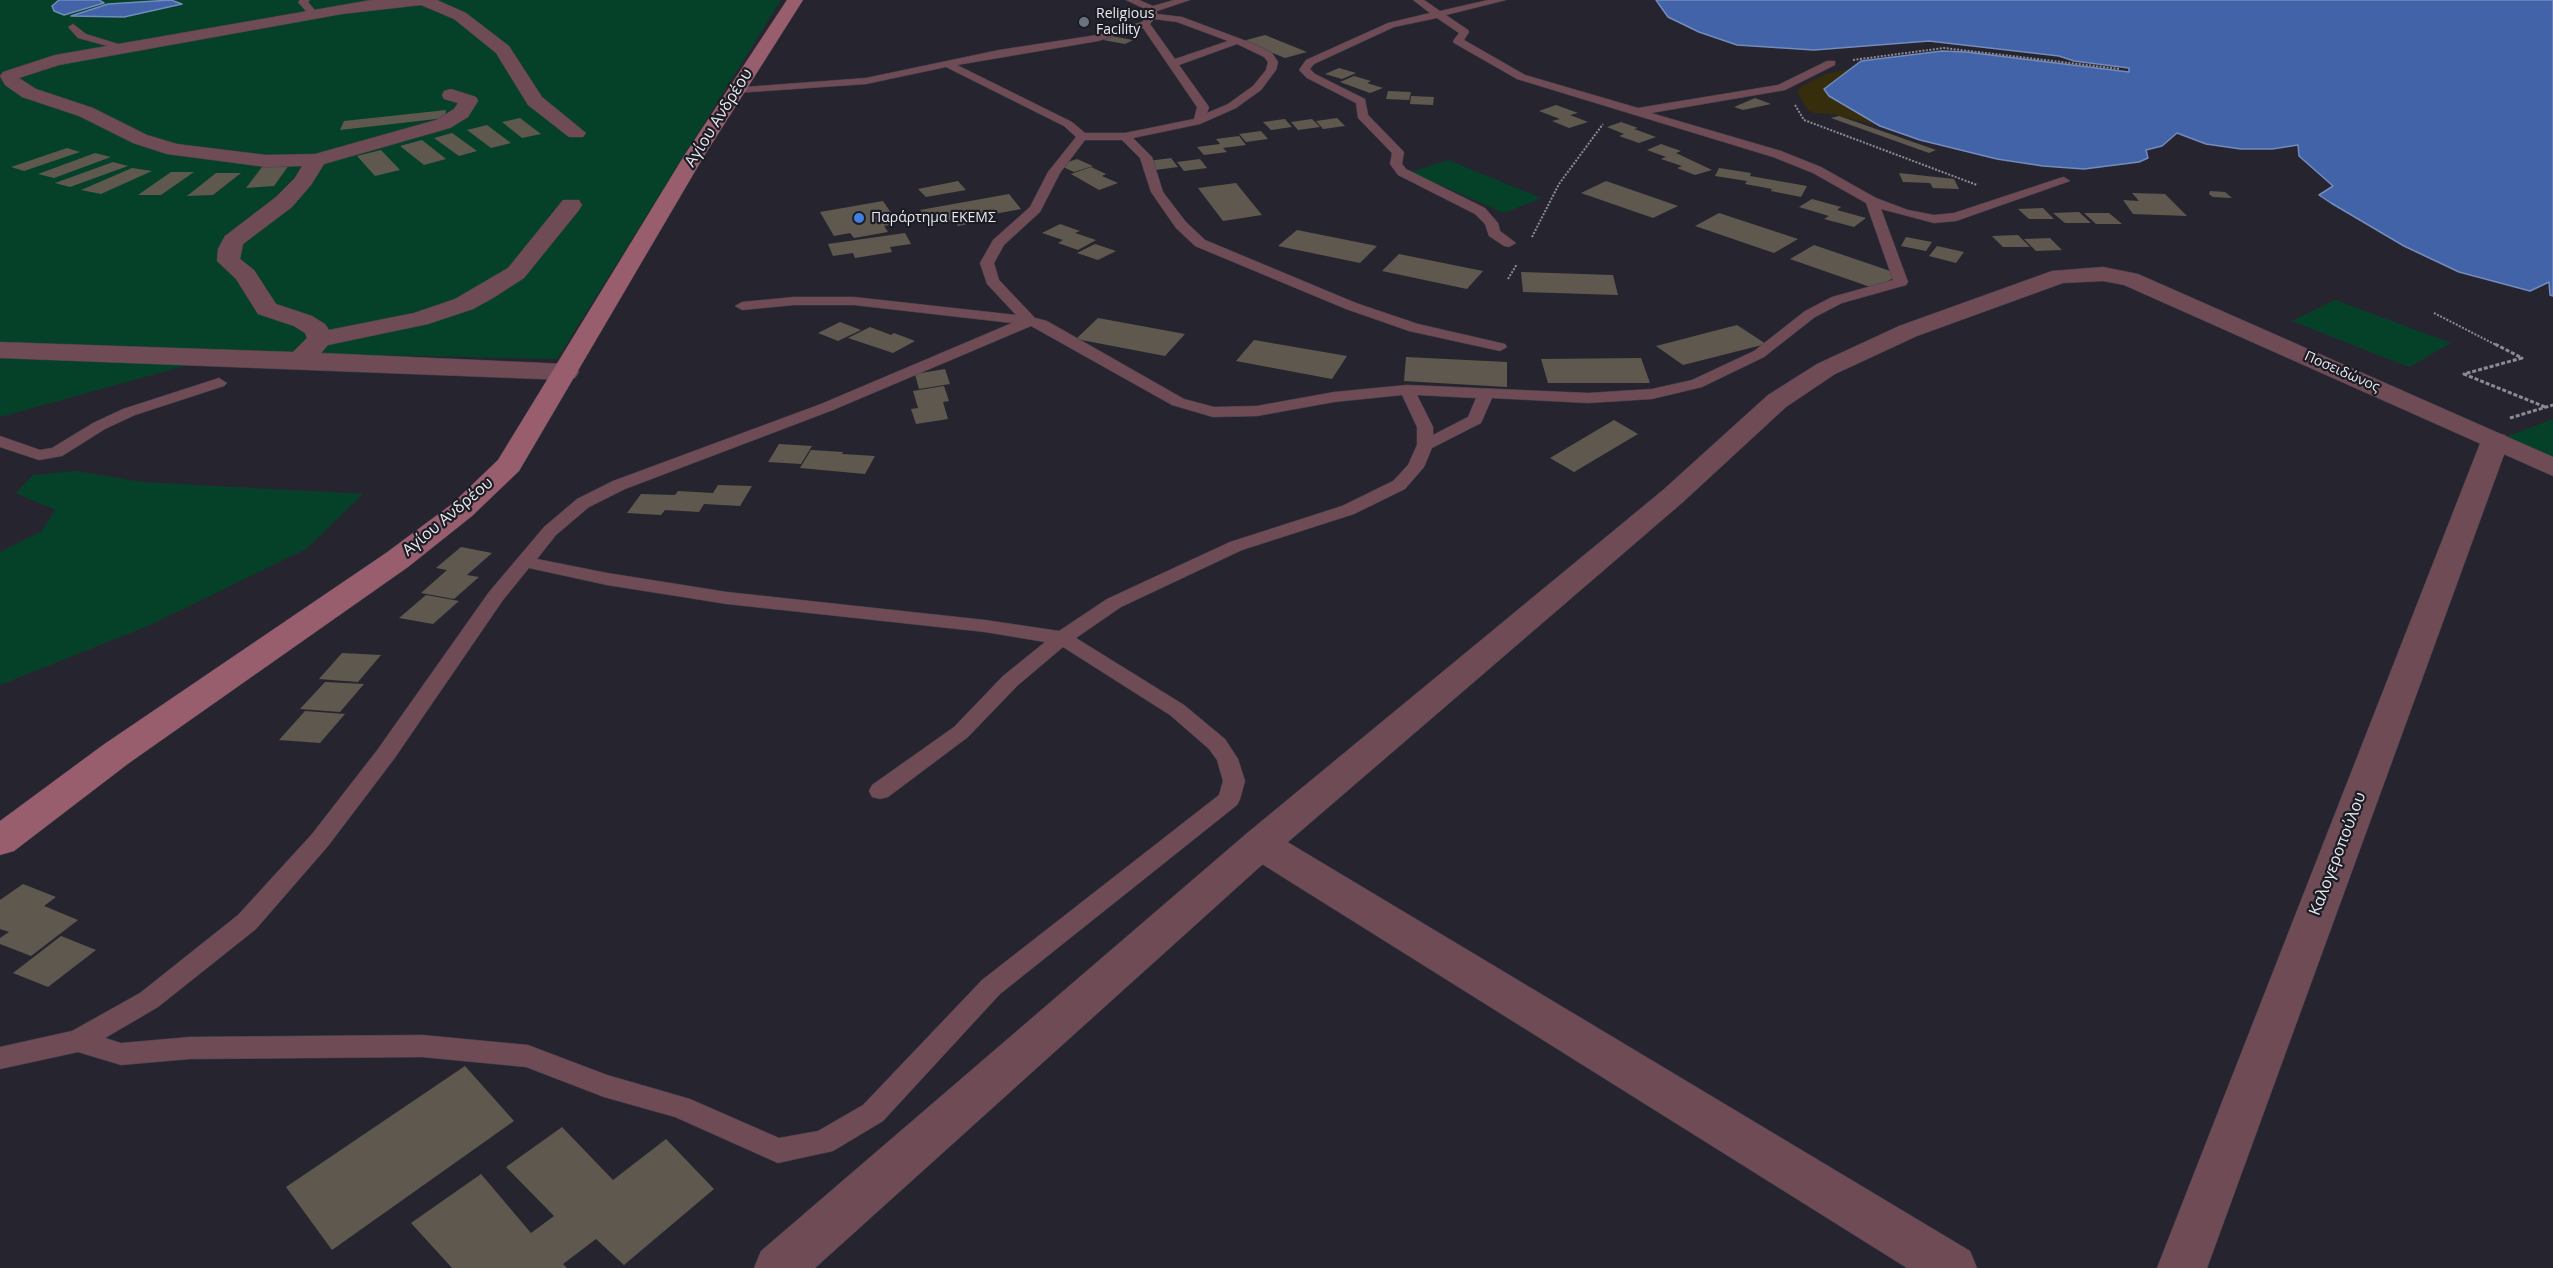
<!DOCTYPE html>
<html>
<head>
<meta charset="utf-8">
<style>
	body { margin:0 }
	canvas { display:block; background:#26252f }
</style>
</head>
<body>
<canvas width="2553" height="1268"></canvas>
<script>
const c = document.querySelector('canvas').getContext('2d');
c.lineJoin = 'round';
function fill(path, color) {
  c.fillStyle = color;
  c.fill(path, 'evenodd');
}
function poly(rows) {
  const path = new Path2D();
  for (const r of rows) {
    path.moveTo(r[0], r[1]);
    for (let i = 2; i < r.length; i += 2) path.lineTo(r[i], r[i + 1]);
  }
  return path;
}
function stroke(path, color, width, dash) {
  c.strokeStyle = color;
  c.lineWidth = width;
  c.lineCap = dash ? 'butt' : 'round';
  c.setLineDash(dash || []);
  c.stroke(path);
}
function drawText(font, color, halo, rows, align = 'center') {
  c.font = font + ' "Open Sans",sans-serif';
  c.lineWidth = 4.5;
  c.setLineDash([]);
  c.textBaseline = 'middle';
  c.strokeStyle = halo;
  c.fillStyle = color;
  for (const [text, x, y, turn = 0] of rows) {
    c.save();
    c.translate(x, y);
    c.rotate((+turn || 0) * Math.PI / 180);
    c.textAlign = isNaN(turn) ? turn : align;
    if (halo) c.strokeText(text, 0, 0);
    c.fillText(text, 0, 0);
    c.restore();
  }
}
fill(poly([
	[0,0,781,0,557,359,235,352,0,417],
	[1448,160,1541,198,1504,213,1411,172],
	[2335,300,2451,343,2409,367,2292,321],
	[2553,419,2553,467,2495,441],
	[76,471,142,482,363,494,306,549,150,625,0,685,0,552,42,531,55,510,16,493,33,475]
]), '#054029');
fill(poly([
	[1849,69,1824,89,1838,102,1880,126,1833,114,1814,113,1808,110,1797,92,1802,86,1826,74]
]), '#362d0d');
const water = poly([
	[59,0,99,0,104,3,64,15,54,11,52,6,59,0],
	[171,0,182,4,124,17,71,16,108,4,171,0],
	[1656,0,2553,0,2553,296,2550,295,2549,282,2530,291,2459,272,2404,246,2331,203,2319,195,2333,186,2299,156,2298,145,2272,149,2241,149,2206,144,2177,133,2162,146,2146,150,2148,158,2139,162,2084,169,2043,166,1997,159,1920,140,1880,126,1829,96,1824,89,1861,61,1942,51,1966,52,2129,72,2129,68,2074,61,2059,56,1929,41,1814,50,1737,45,1699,32,1668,17,1656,0]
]);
fill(water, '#4263a7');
stroke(water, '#748bbd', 1.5);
fill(poly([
	[1265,35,1307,52,1285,58,1243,41],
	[1111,36,1133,40,1125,44,1103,40],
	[1339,68,1356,73,1342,79,1325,74],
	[1354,76,1371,81,1367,83,1383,88,1370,93,1340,82],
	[1388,91,1411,92,1409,100,1386,99],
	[1411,96,1434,97,1433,105,1410,104],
	[1755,98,1771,104,1743,110,1734,107],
	[1556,105,1578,113,1570,115,1588,122,1569,128,1552,121,1560,119,1539,111],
	[446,110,445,118,340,130,344,121],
	[1839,116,1936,150,1929,153,1831,118],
	[520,118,541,134,522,138,502,122],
	[1337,118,1345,126,1323,129,1316,121],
	[1285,119,1292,127,1271,130,1263,122],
	[1312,119,1320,127,1298,130,1291,122],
	[1621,122,1638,128,1634,129,1656,137,1639,143,1619,136,1624,134,1607,127],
	[487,125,511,143,491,148,467,130],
	[1261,131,1268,139,1246,142,1239,134],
	[452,133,477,151,459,156,434,138],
	[1239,136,1246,145,1223,148,1227,152,1204,155,1197,147,1220,144,1216,139],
	[422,140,446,159,424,165,400,146],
	[1661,144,1681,151,1676,153,1712,170,1695,175,1677,168,1682,166,1661,159,1666,157,1647,150],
	[67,148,80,152,24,171,11,167],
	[381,150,400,170,375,176,357,156],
	[95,153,111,157,54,178,38,174],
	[1171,158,1178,167,1155,170,1148,161],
	[1077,159,1093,166,1074,172,1059,165],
	[1200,159,1207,168,1184,171,1177,162],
	[113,162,128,166,70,187,55,183],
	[289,165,274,186,246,188,262,167],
	[1091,167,1106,174,1102,176,1118,183,1099,190,1071,174],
	[132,168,152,171,101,194,81,190],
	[1719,168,1751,173,1750,176,1807,186,1801,197,1771,191,1772,189,1745,184,1747,181,1715,176],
	[171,172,194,172,161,195,138,195],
	[216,173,241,173,213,195,187,196],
	[1899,173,1954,179,1959,189,1933,188,1930,183,1903,182],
	[958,181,966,190,926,197,918,189],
	[1606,181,1678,206,1653,218,1581,193],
	[1236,183,1262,215,1223,221,1198,188],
	[2210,191,2225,192,2232,198,2213,197,2209,194],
	[2132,193,2165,194,2187,216,2133,214,2123,200,2139,201],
	[1009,194,1021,209,978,217,982,221,958,226,954,221,932,225,920,210],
	[1812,199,1841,207,1837,210,1866,218,1854,227,1824,219,1829,216,1799,207],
	[883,201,898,223,884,226,888,232,854,238,850,233,834,236,820,212],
	[2043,208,2054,219,2029,219,2018,209],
	[2079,212,2091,223,2065,223,2053,213],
	[1719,213,1798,239,1774,253,1695,226],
	[2084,213,2109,213,2122,224,2096,224],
	[1060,224,1080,231,1075,233,1096,240,1078,250,1058,243,1063,240,1042,233],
	[1297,230,1377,246,1360,263,1278,246],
	[905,233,911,244,890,247,892,252,855,258,853,253,833,256,828,244],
	[2018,235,2030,247,2003,247,1992,236],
	[1906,237,1932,242,1926,251,1901,246],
	[2050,238,2062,250,2036,251,2024,239],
	[1095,244,1116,251,1098,260,1077,253],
	[1814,245,1899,274,1876,289,1790,259],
	[1937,246,1964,252,1956,263,1929,256],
	[1399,254,1483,271,1467,289,1382,271],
	[1521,272,1613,275,1618,295,1523,292],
	[1098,318,1185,334,1165,356,1076,339],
	[840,322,861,330,838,341,818,333],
	[1737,325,1766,344,1683,365,1656,346],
	[870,327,891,335,894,333,915,341,893,353,848,338],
	[1254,340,1347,356,1332,379,1236,361],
	[1406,357,1507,362,1507,387,1404,381],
	[1641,358,1650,383,1548,383,1541,359],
	[945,369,950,384,919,389,915,374],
	[944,386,949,401,943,402,948,419,916,424,911,409,918,408,913,391],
	[1614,420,1638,434,1574,472,1550,458],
	[779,444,812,446,801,464,768,462],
	[811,450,843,452,842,454,875,456,865,474,800,468],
	[718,485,752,486,740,506,704,504,699,512,665,510,661,515,627,513,641,494,675,495,678,491,713,493],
	[461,547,492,553,467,575,479,577,454,599,421,593,447,570,436,568],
	[426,595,459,601,433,624,399,618],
	[342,653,381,655,358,682,319,679],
	[325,682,364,684,340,712,300,709],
	[305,711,345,714,320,743,279,740],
	[23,884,56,897,44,906,78,920,31,956,0,944,0,938,9,932,0,929,0,900],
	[61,936,96,950,48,987,13,973],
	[465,1066,514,1121,332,1250,286,1187],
	[562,1127,613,1180,666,1139,714,1189,624,1265,596,1239,563,1264,567,1268,452,1268,411,1223,481,1174,531,1233,554,1216,506,1167]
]), '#5e584e');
const service = poly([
	[300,0,310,0,308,2,319,15,317,17,311,17,298,2,300,0],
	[1126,0,1139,0,1153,6,1174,0,1190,0,1157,11,1157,14,1182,17,1257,45,1272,53,1278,62,1276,70,1261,90,1236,108,1200,124,1133,138,1152,157,1163,192,1186,222,1205,240,1356,303,1418,324,1505,344,1507,347,1500,351,1409,331,1346,309,1195,246,1176,228,1151,192,1140,158,1122,140,1085,140,1060,173,1040,212,1004,245,994,263,999,280,1035,318,1047,321,1184,399,1214,407,1257,406,1334,392,1407,385,1588,393,1652,389,1692,380,1754,351,1805,311,1832,297,1893,280,1866,203,1813,173,1773,157,1517,79,1454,43,1453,41,1459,33,1437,18,1394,27,1314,64,1310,69,1315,74,1365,99,1368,115,1404,152,1402,164,1406,169,1485,208,1498,223,1500,231,1516,243,1509,247,1504,246,1489,236,1485,224,1475,214,1398,175,1390,164,1392,153,1358,118,1356,103,1307,78,1299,70,1306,60,1388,23,1430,13,1413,0,1424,0,1440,11,1488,0,1506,0,1446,15,1468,30,1469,32,1464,40,1525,75,1638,108,1778,85,1827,61,1835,61,1835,65,1785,90,1651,113,1781,151,1821,167,1876,198,1908,210,1934,215,1954,213,2060,178,2064,177,2070,181,1956,221,1934,223,1881,209,1908,282,1906,285,1842,303,1815,317,1764,357,1702,387,1652,399,1588,403,1492,398,1481,423,1432,448,1424,467,1405,489,1354,514,1242,550,1121,607,1076,638,1184,705,1225,739,1238,759,1245,781,1240,799,1237,805,1000,994,883,1121,833,1151,778,1163,675,1117,604,1097,526,1067,422,1057,190,1059,121,1065,78,1052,0,1069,0,1047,72,1031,140,993,238,915,312,834,378,749,489,592,544,527,577,499,613,481,821,404,1012,323,854,305,794,305,742,310,735,306,742,302,794,297,854,297,1016,315,987,284,980,263,993,240,1030,207,1048,172,1076,137,1064,126,946,67,866,84,736,93,731,90,732,88,866,78,999,50,1097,35,1142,22,1147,16,1147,10,1126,0],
	[1154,19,1177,22,1228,41,1175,59,1150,24,1154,19],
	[1143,28,1197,107,1194,119,1125,133,1085,133,1072,122,957,65,1098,41,1143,28],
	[1237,44,1264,57,1268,62,1266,70,1253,86,1228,104,1207,113,1209,107,1179,65,1237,44],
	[1031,326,1172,405,1213,417,1257,416,1334,402,1402,395,1417,427,1417,445,1408,465,1393,481,1342,506,1230,542,1107,599,1059,631,985,620,727,592,607,573,537,559,556,535,589,507,625,489,833,410,1031,326],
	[1417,395,1476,398,1468,417,1433,435,1433,427,1417,395],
	[529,568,607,585,727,604,985,632,1045,642,1003,676,954,727,872,785,869,791,872,797,880,799,888,797,968,737,1017,686,1063,647,1170,715,1209,749,1217,760,1223,781,1219,795,982,980,863,1105,818,1131,779,1138,690,1099,607,1075,528,1045,422,1035,190,1037,121,1043,105,1038,158,1007,256,929,328,846,394,759,503,600,529,568],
	[73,24,86,34,131,48,126,51,78,38,68,27,73,24],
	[219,378,227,383,224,386,135,415,105,429,62,456,39,460,0,447,0,436,40,450,52,448,93,423,123,409,219,378]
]);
const minor = poly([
	[371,0,437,0,466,13,509,46,542,97,586,133,583,137,569,137,528,105,496,53,454,19,421,5,342,14,59,65,19,78,36,89,93,108,147,135,177,144,266,155,315,154,436,120,454,109,458,103,444,99,442,95,444,91,451,89,476,97,478,101,468,117,450,128,324,164,311,185,292,207,243,244,240,259,254,270,276,304,312,316,325,324,329,330,414,313,455,299,508,268,563,200,579,200,582,205,579,210,524,278,493,298,473,309,428,324,328,345,321,353,566,364,575,366,579,372,575,378,566,380,0,358,0,342,293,352,307,338,305,333,294,326,258,314,236,279,217,261,218,249,225,236,276,197,295,178,302,166,266,167,167,154,133,143,79,116,22,97,5,85,0,76,3,72,55,55,371,0],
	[2495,433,2505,435,2509,441,2207,1268,2157,1268,2481,441,2485,435,2495,433],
	[1260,830,1274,834,1970,1251,1977,1268,1907,1268,1246,854,1241,844,1246,834,1260,830]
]);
const tertiary = poly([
	[2103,267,2138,274,2553,457,2553,476,2124,285,2103,281,2063,283,1917,336,1835,374,1786,407,1683,502,1274,854,815,1268,754,1268,761,1251,1246,834,1663,490,1768,395,1817,364,1899,326,2052,271,2103,267]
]);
const secondary = poly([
	[787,0,803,0,704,156,519,471,472,516,408,567,129,763,14,851,0,855,0,821,103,745,386,553,452,504,498,460,684,156,787,0]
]);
stroke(service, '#41404a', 1);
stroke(minor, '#41404a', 1);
stroke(tertiary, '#41404a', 1);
stroke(secondary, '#41404a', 1);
stroke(poly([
	[1853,60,1944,48,2120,69],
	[1795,105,1804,120,1977,185],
	[1532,237,1559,184,1603,124],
	[1508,279,1517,264],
	[2434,313,2498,346]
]), '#8c8b93', 2, [2, 1.5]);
stroke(poly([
	[2495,344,2522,358,2464,374,2545,407],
	[2510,418,2553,405]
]), '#8c8b93', 3, [4, 2]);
fill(service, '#6f4b55');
fill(minor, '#6f4b55');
fill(tertiary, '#6f4b55');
fill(secondary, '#985e6e');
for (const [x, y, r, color] of [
	[1084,22,6,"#6b7280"],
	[859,218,6,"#3f7fe0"]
]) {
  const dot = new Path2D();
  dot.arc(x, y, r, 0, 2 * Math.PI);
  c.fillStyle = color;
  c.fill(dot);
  stroke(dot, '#1c1c25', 2);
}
drawText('14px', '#e9e9ef', '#1c1c25', [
	["Religious",1096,14],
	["Facility",1096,30],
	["Παράρτημα ΕΚΕΜΣ",871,218]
], 'left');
drawText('14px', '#e9e9ef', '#1c1c25', [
	["Ποσειδώνος",2342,372,24]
]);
drawText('16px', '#e9e9ef', '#1c1c25', [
	["Αγίου Ανδρέου",719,118,-58],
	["Αγίου Ανδρέου",448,517,-40],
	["Καλογεροπούλου",2338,854,-69]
]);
</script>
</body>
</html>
